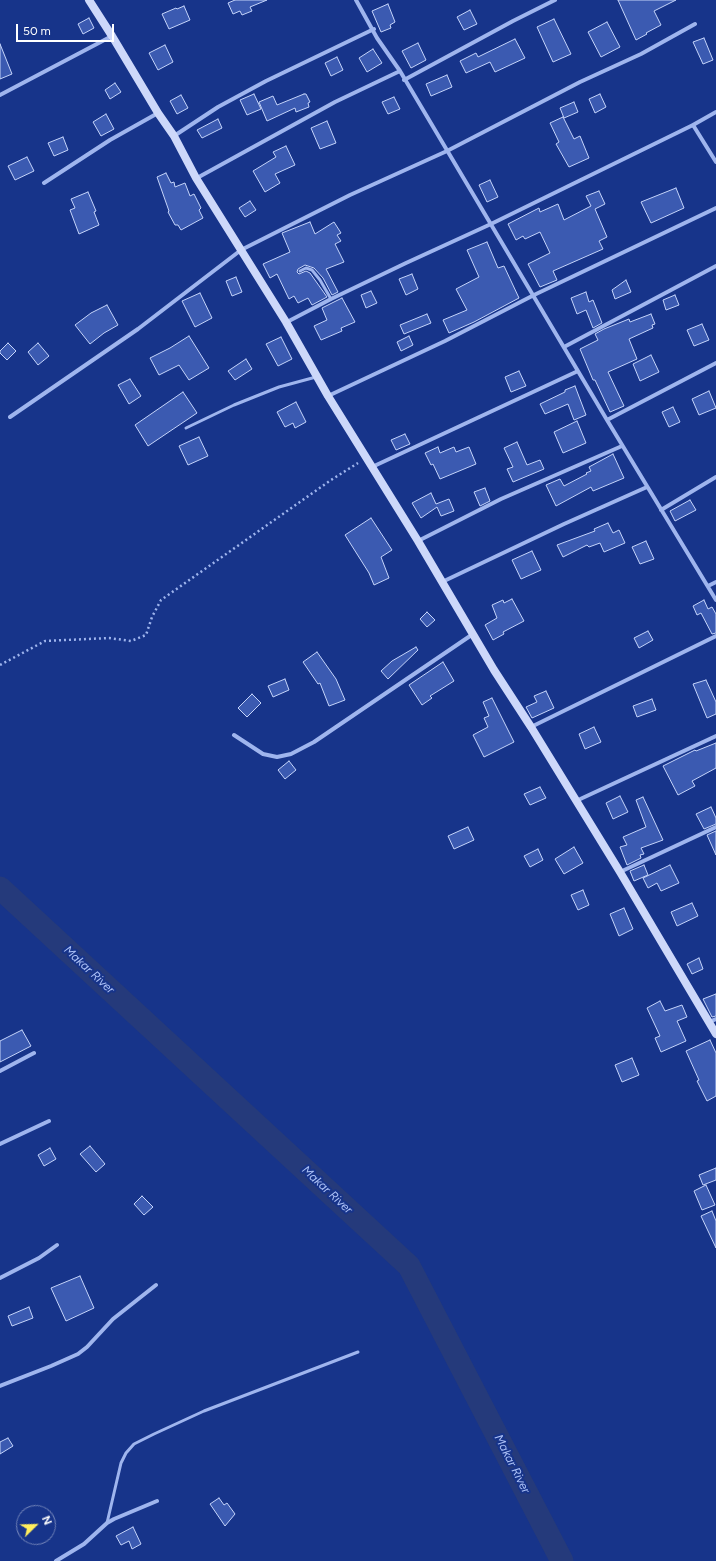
<!DOCTYPE html>
<html>
<head>
<meta charset="utf-8">
<style>
	body { margin:0 }
	#map { position:relative; width:716px; height:1561px; overflow:hidden; background:#17348a; font-family:Figtree,sans-serif }
	canvas { display:block }
	.north { position:absolute; left:16px; top:1505px; width:40px; height:40px; box-sizing:border-box; background:#17348a; border:1px solid #7485b9; border-radius:50%; rotate:67deg; font-size:11px; font-weight:700; line-height:16px; text-align:center; color:#fff }
	.north::after { content:''; display:block; margin:auto; width:14px; height:18px; background:#ffee5d; clip-path:polygon(50% 0,100% 100%,50% 72%,0 100%) }
	.scale { position:absolute; left:16px; top:24px; width:98px; height:18px; box-sizing:border-box; border:2px solid #fff; border-top:0; padding-left:5px; font-size:12px; line-height:14px; white-space:nowrap; color:#fff; -webkit-text-stroke:3px #17348a; paint-order:stroke }
</style>
</head>
<body>
<div id="map">
<canvas width="716" height="1561"></canvas>
<div class="north">N</div>
<div class="scale">50 m</div>
</div>
<script>
const c = document.querySelector('canvas').getContext('2d');
c.lineJoin = 'round';
function poly(rows) {
  const path = new Path2D();
  for (const r of rows) {
    path.moveTo(r[0], r[1]);
    for (let i = 2; i < r.length; i += 2) path.lineTo(r[i], r[i + 1]);
  }
  return path;
}
function stroke(path, color, width, dash) {
  c.strokeStyle = color;
  c.lineWidth = width;
  c.lineCap = dash ? 'butt' : 'round';
  c.setLineDash(dash || []);
  c.stroke(path);
}
function fill(path, color) {
  c.fillStyle = color;
  c.fill(path, 'evenodd');
}
function drawText(font, color, halo, rows, align = 'center') {
  c.font = font + ' Figtree,sans-serif';
  c.lineWidth = 4;
  c.setLineDash([]);
  c.textBaseline = 'middle';
  c.strokeStyle = halo;
  c.fillStyle = color;
  for (const [text, x, y, turn = 0] of rows) {
    c.save();
    c.translate(x, y);
    c.rotate((+turn || 0) * Math.PI / 180);
    c.textAlign = isNaN(turn) ? turn : align;
    if (halo) c.strokeText(text, 0, 0);
    c.fillText(text, 0, 0);
    c.restore();
  }
}
stroke(poly([
	[0,888,409,1266,562,1561]
]), '#253a7b', 23);
const building = poly([
	[235,0,267,0,250,7,252,11,242,15,240,11,233,14,228,3,235,0],
	[618,0,676,0,654,11,661,25,646,33,647,34,636,40,618,0],
	[388,4,395,22,390,25,391,28,381,32,372,11,388,4],
	[184,6,190,20,169,29,162,14,176,8,177,9,184,6],
	[470,10,477,24,464,30,457,17,470,10],
	[89,18,94,28,83,34,78,24,89,18],
	[554,19,571,54,553,62,537,27,554,19],
	[607,22,620,47,601,57,588,32,607,22],
	[704,38,713,60,703,64,693,42,704,38],
	[515,39,525,58,495,72,490,62,466,73,460,61,476,53,478,57,515,39],
	[418,43,426,60,411,68,402,51,418,43],
	[0,44,12,74,0,79,0,44],
	[165,45,173,62,158,70,149,53,165,45],
	[373,49,382,63,367,72,359,58,373,49],
	[337,57,343,70,331,76,325,63,337,57],
	[447,75,452,87,431,96,426,84,447,75],
	[115,83,121,92,110,99,105,90,115,83],
	[254,94,261,109,247,115,240,100,254,94],
	[304,94,306,94,310,102,308,103,309,107,296,112,295,108,267,121,259,102,273,96,277,105,304,94],
	[600,94,606,107,595,113,589,99,600,94],
	[181,95,188,108,177,114,170,101,181,95],
	[394,97,400,109,388,114,382,102,394,97],
	[574,102,578,112,564,118,560,108,574,102],
	[106,114,114,129,101,136,93,122,106,114],
	[563,117,574,139,580,136,589,158,569,167,556,144,559,142,550,123,563,117],
	[218,119,222,128,202,138,197,130,218,119],
	[327,121,336,143,320,149,311,128,327,121],
	[63,137,68,150,54,156,48,143,63,137],
	[286,146,295,165,275,174,280,183,265,192,253,171,276,157,273,152,286,146],
	[27,157,34,171,15,180,8,166,27,157],
	[166,173,171,183,174,182,175,187,185,183,190,196,194,194,201,208,199,210,203,218,181,230,178,225,175,225,168,212,169,211,157,177,166,173],
	[490,180,498,197,487,202,479,185,490,180],
	[676,188,684,208,651,223,641,202,676,188],
	[599,191,605,204,595,209,607,237,599,241,603,249,553,271,557,280,540,287,528,264,550,253,540,232,525,239,523,236,516,240,508,224,539,208,540,212,558,204,564,220,591,206,586,196,599,191],
	[88,192,96,211,94,212,99,225,79,234,70,210,75,208,71,199,88,192],
	[250,201,256,210,245,217,239,208,250,201],
	[310,222,315,234,334,222,341,233,337,235,341,241,335,244,344,262,326,269,338,292,332,295,323,278,314,268,305,265,298,269,297,272,299,274,306,271,310,273,327,297,312,305,308,298,298,303,294,296,289,299,277,274,270,278,263,264,290,252,282,233,310,222],
	[487,242,498,268,504,266,519,298,474,322,449,333,443,320,467,310,456,289,479,277,467,250,487,242],
	[412,274,418,289,406,295,399,279,412,274],
	[236,277,242,292,232,296,226,281,236,277],
	[626,280,631,292,615,299,612,290,626,280],
	[371,291,377,303,366,308,361,295,371,291],
	[586,292,589,302,593,300,602,323,593,328,586,310,577,314,571,298,586,292],
	[200,293,212,318,195,327,182,301,200,293],
	[675,295,679,305,666,310,663,300,675,295],
	[342,298,355,322,341,328,342,331,321,340,314,326,327,320,322,308,342,298],
	[107,305,118,325,104,333,90,344,75,325,91,313,107,305],
	[427,314,431,323,404,334,400,325,427,314],
	[651,314,655,324,652,325,653,328,629,339,637,359,608,372,624,406,610,412,595,380,593,380,580,349,598,340,595,334,604,329,629,319,630,322,651,314],
	[702,324,709,340,694,346,687,330,702,324],
	[189,336,209,368,189,380,179,365,159,375,150,358,170,348,189,336],
	[409,336,413,345,401,351,397,342,409,336],
	[281,337,292,359,278,366,266,344,281,337],
	[8,343,16,351,7,360,0,353,0,351,8,343],
	[38,343,49,356,38,365,28,352,38,343],
	[651,355,659,372,640,381,633,364,651,355],
	[246,359,252,369,235,380,228,371,246,359],
	[519,371,526,386,511,392,505,377,519,371],
	[130,379,141,396,129,404,118,385,130,379],
	[575,386,586,415,574,420,568,404,545,414,540,404,565,392,565,390,575,386],
	[709,391,716,408,699,415,692,399,709,391],
	[183,392,197,413,148,446,135,425,183,392],
	[296,402,306,422,295,428,293,423,285,427,277,412,296,402],
	[673,407,680,422,669,427,662,412,673,407],
	[577,421,586,443,563,453,554,432,577,421],
	[405,434,410,444,396,450,391,440,405,434],
	[199,437,208,456,188,465,179,446,199,437],
	[517,442,527,465,540,460,544,469,513,482,507,469,513,467,504,448,517,442],
	[438,447,440,453,454,447,456,452,469,447,476,464,440,479,433,464,431,465,425,453,438,447],
	[613,454,624,478,593,491,591,487,556,506,546,485,560,479,564,486,587,474,586,473,591,471,589,467,613,454],
	[485,488,490,501,480,506,474,492,485,488],
	[431,493,436,504,449,499,454,511,441,516,437,507,421,518,412,503,431,493],
	[690,500,696,510,675,521,670,511,690,500],
	[371,518,392,550,381,557,389,578,374,585,369,573,345,535,371,518],
	[608,523,613,533,619,530,625,543,604,552,600,543,589,547,587,545,563,557,557,545,595,531,594,529,608,523],
	[646,541,654,559,640,564,632,547,646,541],
	[532,551,541,570,521,579,512,560,532,551],
	[512,599,524,621,503,632,504,634,493,640,485,625,497,618,492,605,503,600,504,603,512,599],
	[704,600,708,609,712,607,716,614,716,633,712,634,701,613,697,615,693,606,704,600],
	[427,612,435,620,427,627,420,619,427,612],
	[648,631,653,640,639,648,634,638,648,631],
	[416,647,418,650,388,679,381,671,392,661,416,647],
	[317,652,336,679,345,700,329,706,320,683,318,684,303,662,317,652],
	[443,662,454,681,430,696,432,698,422,705,409,685,443,662],
	[285,679,289,690,273,697,268,686,285,679],
	[706,680,716,702,716,714,707,718,693,684,706,680],
	[546,691,554,708,532,718,526,707,537,702,534,696,546,691],
	[252,694,261,703,247,717,238,708,252,694],
	[492,698,514,742,484,757,473,735,488,727,484,718,489,716,483,702,492,698],
	[652,699,656,710,637,717,633,706,652,699],
	[594,727,601,742,585,749,579,734,594,727],
	[716,743,716,768,692,781,695,786,678,795,663,766,695,750,696,751,716,743],
	[289,761,296,770,285,779,278,770,289,761],
	[540,787,546,798,530,805,524,794,540,787],
	[620,796,628,812,613,819,606,803,620,796],
	[643,797,663,840,641,848,644,854,640,855,641,858,627,865,620,847,627,845,623,837,646,827,636,800,643,797],
	[711,807,716,818,716,824,704,829,696,814,711,807],
	[468,827,474,840,454,849,448,836,468,827],
	[716,831,716,855,707,835,716,831],
	[574,847,583,863,564,874,555,859,574,847],
	[538,849,543,860,530,867,524,856,538,849],
	[644,865,648,875,634,881,630,871,644,865],
	[670,865,679,883,661,891,657,883,648,888,643,878,670,865],
	[583,890,589,905,578,910,571,895,583,890],
	[692,903,698,916,677,926,671,912,692,903],
	[624,908,633,929,619,936,610,914,624,908],
	[699,958,703,969,692,974,687,964,699,958],
	[716,994,716,1016,712,1017,703,999,716,994],
	[660,1001,665,1011,682,1005,687,1017,677,1021,686,1041,661,1052,655,1038,660,1036,647,1008,660,1001],
	[22,1030,31,1046,0,1062,0,1041,22,1030],
	[710,1040,716,1053,716,1096,707,1101,697,1081,699,1080,686,1051,710,1040],
	[632,1058,639,1075,622,1082,615,1065,632,1058],
	[90,1146,105,1164,96,1172,80,1154,90,1146],
	[50,1148,56,1159,44,1166,38,1155,50,1148],
	[716,1168,716,1180,703,1185,699,1175,716,1168],
	[706,1185,715,1205,702,1210,694,1191,706,1185],
	[142,1196,153,1207,144,1215,134,1204,142,1196],
	[712,1211,716,1221,716,1248,701,1216,712,1211],
	[80,1276,94,1308,66,1321,51,1288,80,1276],
	[29,1307,33,1318,12,1326,8,1316,29,1307],
	[8,1438,13,1446,0,1454,0,1442,8,1438],
	[219,1498,224,1505,227,1503,235,1514,225,1526,210,1504,219,1498],
	[133,1527,141,1544,132,1549,129,1541,121,1545,116,1536,133,1527]
]);
fill(building, '#3b5ab1');
stroke(building, '#c5d4fa', 1);
stroke(poly([
	[0,665,45,641,109,638,131,641,146,635,152,617,161,600,331,480,358,463]
]), '#9fb5ee', 2.5, [2, 3]);
stroke(poly([
	[300,271,306,268,312,270,320,280,331,299],
	[186,428,234,405,279,387,316,377],
	[107,1523,121,1463,126,1453,134,1444,154,1434,204,1411,358,1352]
]), '#9fb5ee', 3);
stroke(poly([
	[356,0,377,38,400,71,607,420,716,600],
	[404,80,513,21,555,0],
	[0,95,112,36],
	[693,125,716,162],
	[174,136,218,107,266,81,374,29],
	[197,178,335,102,400,71],
	[44,183,110,140,158,113],
	[287,322,331,299,406,263,491,224,693,125,716,112],
	[564,347,716,266],
	[328,396,445,341,534,295,716,208],
	[10,417,138,329,241,250,350,195,447,151,580,82,641,54,695,24],
	[607,420,716,363],
	[372,467,578,371],
	[661,510,716,477],
	[418,541,501,499,622,446],
	[442,582,564,524,647,487],
	[708,586,716,582],
	[531,727,716,636],
	[234,735,263,754,277,757,291,754,314,742,473,634],
	[576,801,716,736],
	[620,872,716,827],
	[709,1022,716,1019],
	[0,1071,34,1053],
	[0,1144,49,1121],
	[0,1278,39,1258,57,1245],
	[0,1386,51,1366,78,1354,87,1347,113,1319,156,1285],
	[56,1561,84,1544,107,1523,114,1519,157,1501]
]), '#9fb5ee', 4);
stroke(poly([
	[89,0,112,36,158,113,174,136,196,178,286,322,328,396,418,541,494,670,531,727,620,872,716,1034]
]), '#cdd8fa', 8);
drawText('italic 12px', '#abc0f6', '#17348a', [
	["Makar River",89,970,43],
	["Makar River",327,1190,43],
	["Makar River",512,1464,63]
]);
</script>
</body>
</html>
